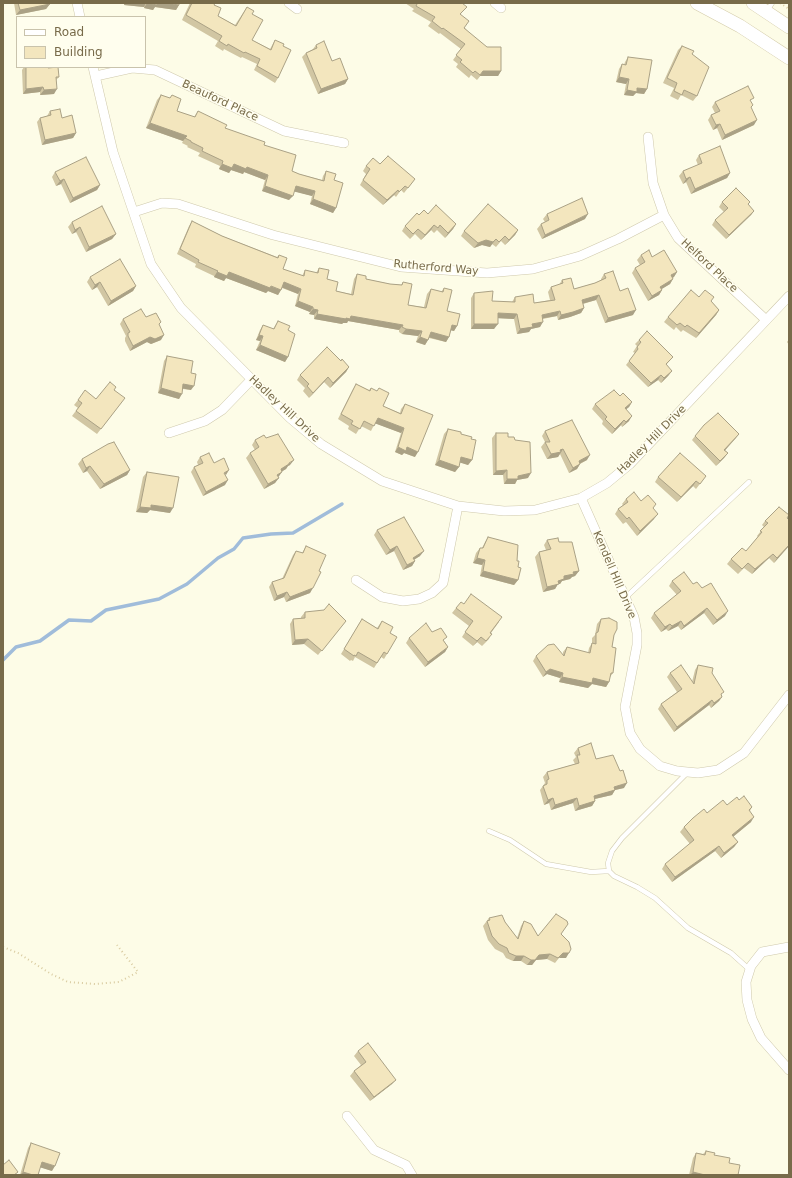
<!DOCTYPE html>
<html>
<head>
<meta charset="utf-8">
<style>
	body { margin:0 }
	#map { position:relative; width:792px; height:1178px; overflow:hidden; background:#fdfce7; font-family:"DejaVu Sans",sans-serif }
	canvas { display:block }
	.frame { position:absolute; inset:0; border:4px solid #786b4a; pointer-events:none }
	.legend { position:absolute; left:16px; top:16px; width:130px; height:52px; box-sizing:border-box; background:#fffeee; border:1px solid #c9c3ac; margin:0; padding:5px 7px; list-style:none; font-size:12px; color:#786b4a }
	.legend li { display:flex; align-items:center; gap:8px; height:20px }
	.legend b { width:20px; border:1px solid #c9c3ac }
</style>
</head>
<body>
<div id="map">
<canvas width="792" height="1178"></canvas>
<div class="frame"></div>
<ul class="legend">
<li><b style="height:5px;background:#fff"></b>Road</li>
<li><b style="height:11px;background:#f3e6be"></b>Building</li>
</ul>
</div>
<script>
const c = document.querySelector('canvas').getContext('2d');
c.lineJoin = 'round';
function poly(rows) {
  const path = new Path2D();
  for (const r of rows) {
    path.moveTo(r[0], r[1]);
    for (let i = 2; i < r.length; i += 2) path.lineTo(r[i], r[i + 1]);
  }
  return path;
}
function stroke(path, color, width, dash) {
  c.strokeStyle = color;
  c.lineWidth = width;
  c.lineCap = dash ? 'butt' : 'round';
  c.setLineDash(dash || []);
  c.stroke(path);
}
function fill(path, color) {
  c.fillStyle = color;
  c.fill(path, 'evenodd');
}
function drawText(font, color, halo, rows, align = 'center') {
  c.font = font + ' "DejaVu Sans",sans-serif';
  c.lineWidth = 3;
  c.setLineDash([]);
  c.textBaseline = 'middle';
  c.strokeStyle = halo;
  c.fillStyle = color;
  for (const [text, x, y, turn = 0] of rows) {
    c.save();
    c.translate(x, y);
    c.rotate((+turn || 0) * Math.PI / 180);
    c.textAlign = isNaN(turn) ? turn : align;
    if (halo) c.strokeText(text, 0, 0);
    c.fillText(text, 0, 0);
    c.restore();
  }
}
stroke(poly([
	[3,660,16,647,40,641,69,620,91,621,106,610,159,599,187,584,218,558,234,549,243,538,271,534,293,533,342,504]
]), '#a0bcda', 3.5);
const service = poly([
	[767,11,772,3],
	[625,598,749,482],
	[687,773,622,838,612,851,608,863,609,871,614,876,637,887,655,898,688,928,731,953,750,970],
	[489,831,510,840,546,864,591,872,609,871]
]);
const minor = poly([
	[77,3,80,17],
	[289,3,297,9],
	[495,3,501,8],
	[93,67,113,152,151,264,181,308,290,418,321,444,382,481,458,506,504,511,535,510,581,498,607,483,630,464,789,296],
	[96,76,132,68,155,70,284,131,344,143],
	[648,137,653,183,664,215,678,238,765,319],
	[134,212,162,203,178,204,273,235,401,267,487,273,533,269,580,256,618,239,664,215],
	[169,433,205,421,222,410,251,380],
	[581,498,634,617,637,633,637,645,625,707,630,733,640,749,660,766,677,771,698,773,718,770,744,753,789,695],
	[356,580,382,597,403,601,419,599,432,593,443,583,458,506],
	[789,947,762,952,751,966,746,982,747,1000,752,1019,761,1038,789,1070],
	[347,1116,374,1150,406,1165,412,1175]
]);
const secondary = poly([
	[697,3,740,26,789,58],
	[753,3,789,27]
]);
stroke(service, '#cfc9ac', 5.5);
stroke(minor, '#cfc9ac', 10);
stroke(secondary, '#d3cba9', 14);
stroke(poly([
	[780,3,789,9],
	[3,947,18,953,51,974,68,982,95,984,119,982,138,972,117,945]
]), '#d9cba0', 2, [1, 3]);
stroke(service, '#fff', 4.5);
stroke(minor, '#fff', 9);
stroke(secondary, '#fff', 13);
fill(poly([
	[14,3,49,3,50,4,46,9,16,15],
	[124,3,179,3,179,5,176,10,155,7,153,10,144,8,144,7,124,5],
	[190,3,215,3,214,5,218,16,235,25,247,7,252,14,252,40,270,49,275,40,283,46,278,78,275,83,254,70,257,64,242,57,241,58,224,49,223,51,215,46,218,41,182,20],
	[405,3,462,3,461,15,465,28,501,71,498,76,480,76,477,80,471,75,469,78,456,67,458,64,453,60,461,49,440,33,439,34,428,26,431,22,412,11,414,9],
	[316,45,348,79,345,84,318,94,302,57,306,53,313,49],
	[682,46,692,54,697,96,693,101,681,95,678,100,670,96,674,88,663,83,678,50],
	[628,57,647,89,644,94,636,93,633,96,624,95,626,84,616,82,619,69,622,64,624,65,625,62],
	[24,67,48,67,59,77,56,80,54,94,40,95,40,92,23,94,22,70],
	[161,95,170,98,172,95,177,111,194,117,198,111,225,128,264,145,292,171,299,174,322,180,323,176,326,171,334,180,336,208,333,213,310,204,312,196,294,191,289,200,262,191,265,180,244,172,243,174,231,170,229,173,219,169,220,166,198,156,200,153,187,147,188,146,182,143,183,141,146,128,157,100],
	[715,102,751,102,751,108,754,125,722,140,717,128,713,130,708,120,711,115,715,113,712,107],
	[50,111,62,118,76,133,73,138,42,145,37,122,40,118,47,116],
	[699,155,730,173,727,178,691,194,686,182,683,184,679,176,683,171,698,165,696,160],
	[380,164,415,179,404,193,401,190,396,197,394,195,383,205,360,185,366,174,363,171,366,166],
	[55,172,100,185,97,190,70,203,61,184,56,186,52,177],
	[722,202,748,204,754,211,751,215,726,239,712,225,715,220,724,212,719,207],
	[428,214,456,224,453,229,445,238,437,230,434,233,431,230,421,240,415,234,410,239,402,231,405,226,419,215],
	[547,214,585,219,542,239,537,229,541,224,545,222,543,219],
	[192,221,222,236,277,257,279,255,283,269,302,276,305,270,316,273,319,268,336,291,351,294,354,279,357,274,366,279,390,284,401,285,403,282,408,305,424,307,427,294,431,289,441,292,444,288,447,311,457,326,454,331,451,330,449,337,446,342,429,338,425,345,416,342,418,336,402,334,399,332,399,330,348,321,347,323,343,323,342,324,314,319,314,315,309,314,310,312,295,306,298,294,282,288,278,295,268,291,266,293,226,278,224,281,214,277,214,276,195,267,196,264,177,254,189,226],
	[72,222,116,234,112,239,86,252,76,232,72,234,68,227],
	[518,230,515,235,505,245,501,241,496,247,492,244,490,247,482,245,474,248,461,236,464,231],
	[641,255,677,272,673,278,670,284,661,289,662,290,659,295,648,301,632,273,635,268,640,265,637,260],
	[604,274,620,291,633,315,605,323,596,300,583,304,584,308,581,313,570,317,558,320,557,316,543,319,540,327,531,329,529,332,517,334,514,319,498,318,494,329,471,329,471,298,474,293,492,301,512,302,515,297,534,303,550,300,548,292,551,287,559,285,562,280,574,289,595,283,601,280,601,279],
	[90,277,136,286,133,291,108,306,97,287,92,290,87,282],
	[699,297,711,301,719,310,716,315,696,338,683,330,681,332,676,327,674,330,664,322,668,317],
	[146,317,161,322,159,324,161,340,151,344,147,342,130,351,125,341,125,338,126,336,120,324,123,319],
	[278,321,288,330,288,357,285,362,256,350,260,341,256,340,260,330,263,325,273,329],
	[789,339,789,345,787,342],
	[639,340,673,357,666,365,672,371,668,376,661,383,658,380,648,387,626,365,635,353,633,352,637,346,635,344],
	[167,356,191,373,191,390,183,389,179,399,158,393,164,361],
	[341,361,349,367,346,372,330,388,324,382,309,398,303,391,305,388,297,380,300,375],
	[356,384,369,390,371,388,383,406,400,413,401,409,405,404,415,457,404,453,402,455,395,452,401,433,375,423,371,431,361,426,356,434,348,429,349,426,338,419,353,389],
	[115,390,121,403,97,434,72,416,78,408,74,405,78,400,96,399],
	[620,396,632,402,629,407,626,409,629,421,622,427,621,425,612,434,602,424,603,421,592,409,595,404],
	[448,429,472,460,468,465,460,462,459,467,455,472,435,465,444,434],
	[545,431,587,460,580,464,577,469,569,473,560,454,558,457,547,459,541,447,545,442,542,436],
	[496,433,515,440,528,478,517,480,515,484,504,484,503,475,493,475,492,438],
	[739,434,735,439,725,450,728,453,724,458,716,466,692,440,695,436],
	[266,438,290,465,288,466,286,469,282,471,275,483,264,489,246,458,250,453,255,450,252,445,255,440],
	[200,457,226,475,225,485,203,496,191,472,194,467,198,465,197,462],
	[82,459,130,470,127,475,100,489,87,471,83,473,78,464],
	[147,472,170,513,150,510,147,513,136,512,143,477],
	[706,476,696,489,693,486,677,502,655,482,658,477],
	[626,499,641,501,653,508,654,519,637,536,626,522,623,524,615,514,618,509,623,505,622,504],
	[787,518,789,546,774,563,769,558,752,574,744,568,738,574,727,564,731,559,746,551,758,537,757,536,764,527,762,525,765,521],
	[377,530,420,556,414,560,415,561,412,566,403,570,394,551,386,555,374,535],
	[488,537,517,561,518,567,518,580,514,585,480,576,482,565,473,563,476,553,480,548,482,548,485,542],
	[547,540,559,542,579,571,575,576,572,577,570,579,562,581,560,584,558,584,555,589,543,592,535,557,539,552,546,550,544,545],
	[306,546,319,571,310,593,286,602,284,597,274,601,269,587,272,582,282,579,293,555,296,551,302,553],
	[672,581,693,584,725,616,713,625,704,613,681,630,678,626,668,631,666,629,661,632,651,618,654,613,677,595,669,586],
	[464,604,499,622,491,633,489,639,482,646,477,642,473,646,462,637,469,626,452,613,456,608],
	[305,612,346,621,318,655,304,644,292,645,290,624,293,619,301,618,301,617],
	[362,619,377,628,382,621,390,633,387,654,384,659,381,657,374,668,355,657,353,661,351,660,350,661,341,654],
	[601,619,614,635,612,647,613,673,610,677,609,682,606,687,592,684,588,688,559,682,560,678,547,674,543,677,533,661,536,656,563,654,563,652,567,647,588,653,589,648,592,643,592,638,595,635,597,624],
	[432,632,444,641,448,647,445,652,425,667,406,643,409,638],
	[698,665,712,673,722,697,719,701,711,708,709,705,674,732,658,709,661,704,677,692,667,677,670,673,692,682,695,670],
	[578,748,596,759,624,788,615,790,612,795,595,799,595,801,592,806,575,811,573,803,551,810,549,803,544,805,540,790,545,783,543,777,547,772,575,764,573,760,576,757,574,753],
	[727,805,752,807,750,811,751,822,733,837,738,842,734,847,721,858,715,851,672,882,662,869,665,864,690,844,680,832,684,827,707,813],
	[489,918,505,922,517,938,521,926,524,921,538,936,561,934,566,958,559,958,555,963,547,959,536,960,532,965,527,965,521,961,513,961,506,958,503,953,495,949,488,940,483,926],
	[358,1051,392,1084,370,1101,350,1076,354,1071,361,1065,354,1056],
	[31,1143,52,1171,40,1167,38,1175,20,1175,28,1148],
	[706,1151,729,1163,738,1175,689,1175,693,1158,696,1153,703,1154]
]), '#d1c6a3');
fill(poly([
	[125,3,146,3,144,7,124,5],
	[147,3,166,3,179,5,176,10,155,7,153,10,144,8],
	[50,4,46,9,16,15,20,10],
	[483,71,501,71,498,76,480,76,477,80],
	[619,77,629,79,626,84,616,82],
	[348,79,345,84,318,94,321,89],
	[43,87,40,92,23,94,26,89],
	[637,88,647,89,644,94,636,93,633,96,624,95,627,90],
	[57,89,54,94,40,95,44,90],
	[757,120,754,125,722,140,725,135],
	[150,123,187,136,183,141,146,128],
	[720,124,717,128,713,130,716,125],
	[76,133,73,138,42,145,45,140],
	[222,164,234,164,247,167,268,175,265,180,244,172,243,174,231,170,229,173,219,169],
	[730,173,727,178,691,194,695,189],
	[690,177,686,182,683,184,686,179],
	[64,179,61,184,56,186,60,181],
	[100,185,97,190,70,203,73,198],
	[265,186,293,196,289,200,262,191],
	[296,186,315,191,312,196,292,191],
	[398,190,394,195,383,205,387,200],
	[313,199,336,208,333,213,310,204],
	[754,211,751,215,726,239,729,235],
	[588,214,585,219,542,239,545,235],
	[456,224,453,229,445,238,448,233],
	[434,225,431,230,421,240,425,235],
	[80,227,76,232,72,234,75,230],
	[518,230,515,235,505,245,509,240],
	[116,234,112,239,86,252,89,247],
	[496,239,490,247,482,245,474,248,478,243,486,240],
	[217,272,229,272,281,290,278,295,268,291,266,293,226,278,224,281,214,277],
	[677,272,674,277,668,280,671,275],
	[673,279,670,284,657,292,660,287],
	[100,282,97,287,92,290,95,285],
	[284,282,301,289,298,294,281,287],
	[136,286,133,291,108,306,111,301],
	[662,290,659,295,648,301,652,296],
	[599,295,596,300,578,305,582,300],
	[298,301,313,307,310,312,295,306],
	[584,308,581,313,570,317,558,320,561,315],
	[313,309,318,310,314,315,309,314],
	[636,310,633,315,605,323,608,318],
	[719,310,716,315,696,338,699,333],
	[560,311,557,316,539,319,542,315],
	[498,313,517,314,514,319,494,318],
	[317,314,346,318,351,316,403,325,399,330,348,321,347,323,343,323,342,324,314,319],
	[543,322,540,327,531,329,529,332,517,334,520,329,532,324],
	[474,324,498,324,494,329,471,329],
	[452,325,457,326,454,331,449,330],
	[406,329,422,331,418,336,402,334],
	[431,332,449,337,446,342,428,337],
	[164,335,161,340,151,344,147,342,130,351,133,346,150,337],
	[259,335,263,336,260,341,256,340],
	[420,337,428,340,425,345,416,342],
	[260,345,288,357,285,362,256,350],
	[349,367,346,372,330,388,333,383],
	[672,371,668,376,661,383,664,378],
	[661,375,658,380,648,387,651,383],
	[328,377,324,382,309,398,313,393],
	[183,384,194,386,191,390,180,388],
	[161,388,182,394,179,399,158,393],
	[632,402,629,407,622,413,625,408],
	[632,416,629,421,622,427,626,422],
	[378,418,404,428,401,433,374,423],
	[624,420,621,425,612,434,615,429],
	[739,434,735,439,721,455,724,450],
	[398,447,407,447,418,452,415,457,404,453,402,455,395,452],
	[563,449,558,457,547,459,551,454],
	[728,453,724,458,716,466,720,461],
	[590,455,587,460,575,466,579,461],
	[461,457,472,460,468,465,458,462],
	[294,460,290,465,288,466,286,469,278,474,281,469],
	[439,460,459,467,455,472,435,465],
	[580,464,577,469,569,473,573,468],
	[90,466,87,471,83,473,86,468],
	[130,470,127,475,100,489,104,484],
	[229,470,226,475,224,473],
	[507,470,503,475,493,475,496,471],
	[282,472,279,476,274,480,277,475],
	[531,473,528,478,517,480,515,484,504,484,507,479,518,476],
	[279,478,275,483,264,489,268,484],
	[228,480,225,485,203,496,206,492],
	[696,481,693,486,677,502,681,497],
	[151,505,173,508,170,513,150,510,147,513,136,512,140,507],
	[658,514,654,519,637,536,640,531],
	[789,545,789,546,774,563,777,558],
	[397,546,394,551,386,555,390,550],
	[424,551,420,556,410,562,413,558],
	[773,554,769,558,752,574,755,569],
	[477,558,485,560,482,565,473,563],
	[415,561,412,566,403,570,407,565],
	[483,571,518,580,514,585,480,576],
	[579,571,575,576,572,577,570,579,562,581,560,584,558,584,555,589,543,592,547,587,558,581,564,576,573,572],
	[313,588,310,593,286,602,290,597],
	[287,592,284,597,274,601,277,596],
	[707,608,704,613,681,630,684,626],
	[728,611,725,616,713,625,717,620],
	[681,621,678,626,668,631,672,626],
	[670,624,666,629,661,632,665,627],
	[481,637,477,642,473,646,477,641],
	[308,639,304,644,292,645,295,640],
	[448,647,445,652,425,667,428,662],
	[550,669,563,673,560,678,547,674,543,677,546,672],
	[562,677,593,678,609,682,606,687,592,684,588,688,559,682],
	[722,697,719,701,711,708,714,703],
	[712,700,709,705,674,732,677,727],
	[627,783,624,788,615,790,612,795,590,800,594,796,614,787],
	[553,798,549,803,544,805,548,800],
	[577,798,573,803,551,810,555,805],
	[595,801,592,806,575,811,579,806],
	[754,817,751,822,729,840,732,835],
	[738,842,734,847,721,858,724,853],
	[719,846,715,851,672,882,675,877],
	[563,953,569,953,566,958,559,958,555,963],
	[550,954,547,959,536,960,532,965,527,965,531,960,539,955],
	[516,956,524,956,521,961,513,961],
	[396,1080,392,1084,370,1101,374,1097],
	[42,1162,55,1166,52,1171,39,1167],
	[23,1172,33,1175,20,1175],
	[693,1172,705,1175,690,1175]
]), '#aaa185');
const building = poly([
	[18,3,49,3,50,4,20,10,18,3],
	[147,3,157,3,157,5,147,3],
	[166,3,179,3,179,5,166,3],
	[192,3,215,3,214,5,221,8,218,16,236,26,247,7,254,11,252,14,263,20,252,40,271,50,275,40,284,44,283,46,291,50,278,78,257,66,260,59,245,52,244,53,228,44,227,46,219,41,222,36,186,15,192,3],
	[416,3,462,3,467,7,460,14,469,21,464,28,487,47,501,47,501,71,483,71,480,75,475,71,473,73,460,62,462,60,456,55,465,44,443,28,442,29,432,21,435,17,416,6,417,4,416,3],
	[324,41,332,61,340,58,348,79,321,89,306,53,317,48,316,45,324,41],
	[682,46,694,51,692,54,709,67,697,96,684,90,682,95,674,91,677,83,667,78,682,46],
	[628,57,652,60,647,89,637,88,637,92,627,90,629,79,619,77,622,64,626,65,628,57],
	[26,67,48,67,48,68,58,67,59,77,56,77,57,89,44,90,43,87,26,89,26,67],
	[748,86,754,98,750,100,753,105,751,107,757,120,725,135,720,124,716,125,711,115,720,111,715,102,748,86],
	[161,95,170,98,172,95,181,99,177,111,195,117,198,111,227,125,225,128,265,142,264,145,296,155,292,171,299,174,324,181,326,171,336,174,334,180,343,183,336,208,313,199,315,191,296,186,293,196,265,186,268,175,247,167,246,169,234,164,232,168,222,164,223,161,202,151,203,148,191,142,191,141,185,138,187,136,150,123,161,95],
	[60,109,62,118,72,115,76,133,45,140,40,118,51,115,50,111,60,109],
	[720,146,730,173,695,189,690,177,686,179,683,171,702,163,699,155,720,146],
	[388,156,415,179,408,188,405,186,399,192,398,190,387,200,363,180,370,169,366,166,373,158,380,164,388,156],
	[86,157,100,185,73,198,64,179,60,181,55,172,86,157],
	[736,188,750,202,748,204,754,211,729,235,715,220,728,208,722,202,736,188],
	[582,198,588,214,545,235,541,224,549,220,547,214,582,198],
	[488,204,518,230,509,240,505,236,499,242,496,239,493,242,486,240,478,243,464,231,488,204],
	[436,205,456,224,448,233,440,225,438,228,434,225,425,235,418,229,413,234,405,226,417,213,419,215,424,210,428,214,436,205],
	[102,206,116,234,89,247,80,227,75,230,72,222,102,206],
	[192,221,222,236,278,258,279,255,287,258,283,269,304,276,305,270,318,273,319,268,329,270,327,279,338,282,336,291,353,295,357,274,366,276,366,279,390,284,402,285,403,282,412,284,408,305,426,308,431,289,443,292,444,288,452,290,447,311,460,314,457,326,452,325,449,337,431,332,428,340,420,337,422,331,406,329,402,327,403,325,351,316,350,319,346,318,346,319,317,314,318,310,313,309,313,307,298,301,301,289,284,282,281,290,271,286,270,288,229,272,227,276,217,272,218,271,198,262,199,260,180,249,192,221],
	[649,250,652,257,664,250,677,272,671,275,673,279,660,287,662,290,652,296,635,268,645,262,641,255,649,250],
	[120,259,136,286,111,301,100,282,95,285,90,277,120,259],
	[613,271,620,291,628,288,636,310,608,318,599,295,582,300,584,308,573,312,561,315,560,311,542,315,543,322,532,324,533,327,520,329,517,314,498,313,498,324,474,324,474,293,493,291,492,301,515,302,515,297,533,294,534,303,555,300,551,287,563,283,562,280,571,278,574,289,595,283,606,278,604,274,613,271],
	[691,290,699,297,705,290,714,297,711,301,719,310,699,333,687,325,685,327,680,323,677,325,668,317,691,290],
	[141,309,146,317,156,313,161,322,159,324,164,335,155,339,150,337,133,346,128,336,128,333,130,332,123,319,141,309],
	[278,321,290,326,288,330,295,334,288,357,260,345,263,336,259,335,263,325,274,329,278,321],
	[647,331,673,357,666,364,672,371,664,378,661,375,651,383,629,361,638,349,637,347,641,342,639,340,647,331],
	[327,347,341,361,342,359,349,367,333,383,328,377,313,393,307,386,309,384,300,375,327,347],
	[167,356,193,361,191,373,196,374,194,386,183,384,182,394,161,388,167,356],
	[110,382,116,387,114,390,125,398,101,429,76,411,82,403,78,400,85,390,96,399,110,382],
	[356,384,370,391,371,388,377,391,379,388,389,393,383,406,401,414,405,404,433,415,418,452,407,447,406,451,398,447,404,428,378,418,374,426,364,421,360,429,351,424,353,421,341,414,356,384],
	[614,390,620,396,623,393,632,402,625,408,632,416,626,422,624,420,615,429,605,419,607,417,595,404,614,390],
	[718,413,739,434,724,450,728,453,720,461,695,436,704,425,718,413],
	[572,420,590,455,579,461,580,464,573,468,563,449,560,450,561,452,551,454,545,442,550,442,545,431,572,420],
	[448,429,461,432,461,434,472,437,471,439,476,440,472,460,461,457,459,467,439,460,448,429],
	[496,433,508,433,508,437,514,437,515,440,530,442,531,473,518,476,518,479,507,479,507,470,496,471,496,433],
	[278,434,294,460,289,463,289,464,281,469,282,472,277,475,279,478,268,484,250,453,259,447,255,440,264,435,266,438,278,434],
	[114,442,130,470,104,484,90,466,86,468,82,459,108,444,114,442],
	[209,453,214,463,224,458,229,470,224,473,228,480,206,492,194,467,203,463,200,457,209,453],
	[680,453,706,476,700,484,696,481,681,497,658,477,680,453],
	[147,472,179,477,173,508,151,505,151,508,140,507,147,472],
	[634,492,641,501,648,495,656,504,653,508,658,514,640,531,629,517,627,519,618,509,628,502,626,499,634,492],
	[779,507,789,515,787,518,789,520,789,545,777,558,773,554,755,569,748,563,742,569,731,559,742,548,746,551,762,532,760,531,768,523,765,521,779,507],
	[404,517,424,551,413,558,415,561,407,565,397,546,390,550,377,530,404,517],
	[488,537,518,545,517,561,519,561,518,567,521,568,518,580,483,571,485,560,477,558,480,548,483,548,488,537],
	[558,538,559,542,572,542,579,571,573,572,574,574,564,576,564,579,558,581,559,584,547,587,539,552,551,549,547,540,558,538],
	[306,546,326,555,319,571,321,572,313,588,290,597,287,592,277,596,272,582,284,578,296,551,303,553,306,546],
	[684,572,693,584,697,582,702,588,711,583,728,611,717,620,707,608,684,626,681,621,672,626,670,624,665,627,654,613,681,591,672,581,684,572],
	[471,594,502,617,490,633,492,634,486,641,481,637,477,641,465,632,473,621,456,608,461,602,464,604,471,594],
	[329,604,346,621,322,651,308,639,295,640,293,619,305,618,305,612,324,610,329,604],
	[609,618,617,622,617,629,614,635,612,647,616,648,613,673,611,673,609,682,593,678,592,683,562,677,563,673,550,669,546,672,536,656,548,645,554,644,564,656,567,647,590,653,592,643,596,644,596,633,598,632,601,619,609,618],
	[362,619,378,629,382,621,393,627,390,633,397,637,387,654,384,652,377,663,358,652,356,656,354,655,354,656,344,649,362,619],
	[426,623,432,632,441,628,447,637,443,640,448,647,428,662,409,638,426,623],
	[681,665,694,684,698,665,713,668,712,673,724,692,721,694,722,697,714,703,712,700,677,727,661,704,682,689,670,673,681,665],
	[591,743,596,759,613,755,620,771,623,770,627,783,614,787,615,790,594,796,595,801,579,806,577,798,555,805,553,798,548,800,543,786,547,784,547,780,549,779,547,772,579,763,577,755,580,755,578,748,591,743],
	[744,796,752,807,749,810,754,817,732,835,738,842,724,853,719,846,675,877,665,864,694,840,684,827,693,818,704,809,707,813,723,800,727,805,737,797,739,800,744,796],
	[556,914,567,921,568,924,561,934,569,942,571,949,569,953,563,953,558,958,550,954,539,955,535,960,531,960,524,956,516,956,509,953,507,948,499,944,492,936,487,921,490,920,489,918,502,915,505,922,518,939,524,921,531,924,538,936,556,914],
	[368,1043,396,1080,374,1097,354,1071,366,1062,358,1051,368,1043],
	[31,1143,60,1153,55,1166,42,1162,38,1175,33,1175,23,1172,31,1143],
	[706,1151,715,1153,714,1155,730,1158,729,1163,740,1165,738,1175,705,1175,693,1172,696,1153,705,1155,706,1151],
	[9,1160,18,1172,14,1175,3,1175,3,1165,9,1160]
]);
fill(building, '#f3e6be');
stroke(building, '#aaa185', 1);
drawText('11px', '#786b4a', '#fffeee', [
	["Beauford Place",220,101,25],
	["Helford Place",709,266,43],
	["Rutherford Way",436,268,5],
	["Hadley Hill Drive",284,409,43],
	["Hadley Hill Drive",652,440,-45],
	["Kendell HIll Drive",614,575,67]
]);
</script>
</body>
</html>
